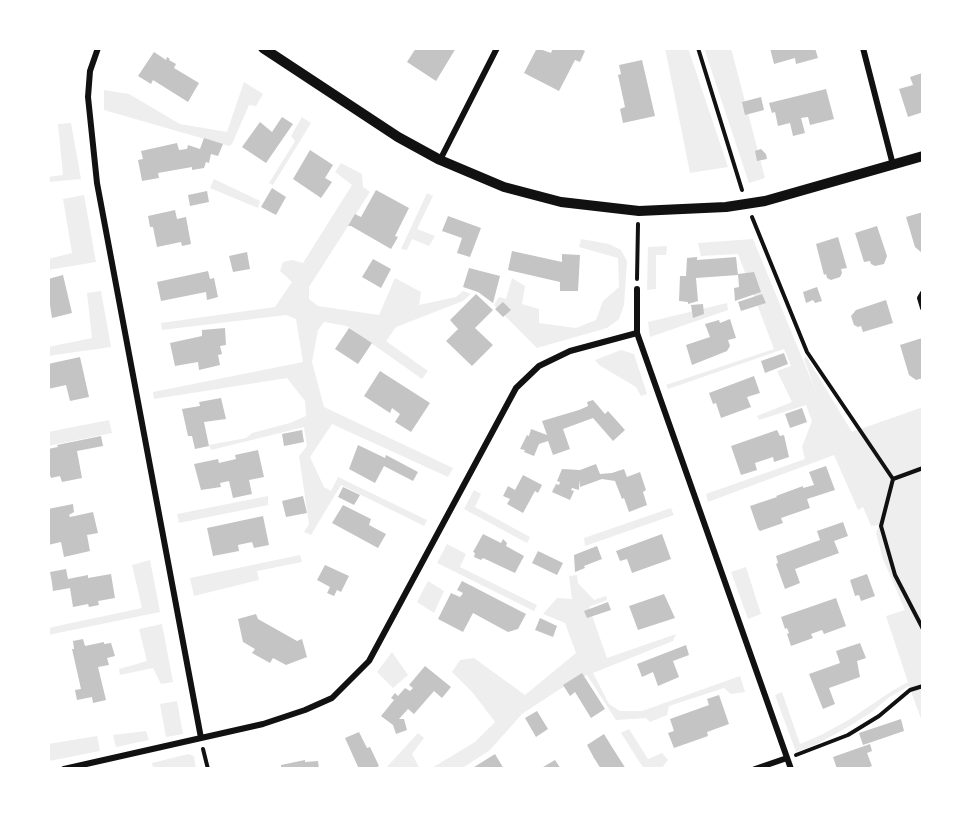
<!DOCTYPE html>
<html>
<head>
<meta charset="utf-8">
<style>
	body { margin:0 }
	#map { position:relative; width:971px; height:817px; overflow:hidden; background:#fff; font-family:"Alegreya Sans",sans-serif }
	canvas { display:block }
	.frame { position:absolute; inset:0; border:50px solid #fff; pointer-events:none }
</style>
</head>
<body>
<div id="map">
<canvas width="971" height="817"></canvas>
<div class="frame"></div>
</div>
<script>
const c = document.querySelector('canvas').getContext('2d');
c.lineJoin = 'round';
function fill(path, color) {
  c.fillStyle = color;
  c.fill(path, 'evenodd');
}
function poly(rows) {
  const path = new Path2D();
  for (const r of rows) {
    path.moveTo(r[0], r[1]);
    for (let i = 2; i < r.length; i += 2) path.lineTo(r[i], r[i + 1]);
  }
  return path;
}
function stroke(path, color, width, dash) {
  c.strokeStyle = color;
  c.lineWidth = width;
  c.lineCap = dash ? 'butt' : 'round';
  c.setLineDash(dash || []);
  c.stroke(path);
}
fill(poly([
	[665,48,688,48,728,167,690,173],
	[704,48,731,48,765,178,749,183],
	[244,82,263,94,256,106,249,105,232,144,229,146,104,110,104,90,129,94,180,124,227,132],
	[302,117,311,123,273,185,269,183,295,141,291,136],
	[71,123,81,179,48,182,48,177,63,175,58,124],
	[341,163,362,174,363,187,370,192,309,287,309,299,318,306,379,315,395,278,421,292,419,305,456,297,463,291,471,294,463,301,396,327,386,341,428,371,422,379,347,326,324,322,318,330,312,362,324,407,453,468,448,477,332,424,310,457,324,487,331,491,338,477,427,520,424,526,341,485,311,535,304,532,309,524,299,456,307,446,304,427,211,450,209,445,246,438,252,433,290,423,306,416,305,401,287,378,154,399,153,392,303,362,296,319,286,315,162,330,161,323,275,307,292,282,280,271,283,262,292,260,303,263,352,185,335,172],
	[214,179,260,201,258,208,210,188],
	[427,193,433,196,417,229,435,236,429,246,412,239,407,250,401,249],
	[84,195,96,262,48,270,48,259,72,253,63,199],
	[581,239,609,244,621,250,627,261,624,305,619,319,607,328,537,348,494,305,499,297,506,299,512,278,525,286,522,304,539,309,539,323,576,328,596,320,603,301,619,287,618,258,579,247],
	[753,239,817,394,804,359,806,356,852,432,923,407,923,724,909,686,888,698,872,712,848,727,817,744,796,752,775,695,782,692,800,744,821,735,850,719,892,691,908,682,886,616,905,610,883,559,876,533,879,525,871,526,863,507,858,510,834,455,708,502,706,494,805,459,802,447,812,421,806,405,759,420,757,416,792,402,777,371,791,366,784,349,668,389,666,385,774,349,738,254,701,256,698,243],
	[667,246,666,255,656,255,656,289,647,290,648,247],
	[101,291,111,347,48,356,48,347,92,338,87,293],
	[727,303,728,310,650,337,648,322],
	[621,350,634,354,647,394,641,396,636,387,599,365,595,360],
	[109,420,112,433,48,446,48,432],
	[474,490,481,494,475,507,530,537,527,543,464,509],
	[268,496,268,505,179,523,177,514],
	[671,508,674,515,585,546,584,538],
	[447,544,466,554,460,567,537,605,534,611,437,563],
	[300,555,302,562,257,571,259,580,194,596,190,578],
	[150,560,160,612,48,635,48,628,142,608,132,565],
	[746,567,761,614,748,619,731,572],
	[577,575,578,583,594,600,606,596,607,600,589,607,607,658,676,634,673,641,593,673,609,704,620,711,642,711,740,676,745,692,731,694,724,688,669,706,667,715,650,722,646,718,616,720,587,675,560,689,522,714,490,750,461,769,430,769,475,742,495,722,473,693,452,672,460,660,474,658,525,695,576,653,565,623,543,614,557,598,572,599,569,576],
	[428,581,444,591,434,613,417,602],
	[162,624,173,682,161,684,153,668,120,675,119,669,147,661,139,629],
	[392,652,408,675,393,688,377,672],
	[177,701,183,734,166,737,160,704],
	[629,729,648,759,662,753,668,760,661,769,644,769,621,733],
	[146,731,149,740,116,747,113,735],
	[418,733,424,738,412,754,420,769,385,769],
	[97,736,100,751,49,761,48,744],
	[188,754,194,756,196,769,156,769,153,767,152,763]
]), '#eee');
fill(poly([
	[416,48,427,50,428,48,456,48,436,81,407,62],
	[537,48,551,53,553,48,579,48,585,51,580,62,575,60,559,91,524,73],
	[770,48,815,48,818,58,796,64,795,58,774,64],
	[154,52,166,60,167,57,170,59,169,60,176,64,174,68,199,83,188,102,153,80,151,84,138,76],
	[642,60,655,116,623,123,620,109,625,107,618,75,621,74,619,65],
	[922,73,923,112,908,117,899,89,913,85,910,77],
	[826,89,834,119,810,125,808,117,801,118,805,133,793,136,790,123,778,126,775,112,772,113,769,103],
	[761,97,764,110,745,115,742,102],
	[282,117,293,124,266,163,242,147,260,122,272,132],
	[204,138,223,144,218,156,211,154,209,163,206,162,204,168,192,170,192,167,158,173,159,178,142,181,138,160,143,159,141,151,177,143,179,150,187,149,188,145,200,149],
	[761,149,766,154,767,159,757,161,755,151],
	[310,150,333,165,325,178,332,182,321,198,293,179],
	[272,188,286,197,276,215,261,207],
	[376,190,409,208,395,236,398,237,391,249,351,226,348,226,355,214,361,217],
	[207,191,209,202,190,206,188,195],
	[175,210,177,219,186,217,191,244,182,246,181,242,157,247,153,227,150,227,148,216],
	[923,212,923,252,922,253,915,247,906,217],
	[448,216,481,228,470,257,457,253,462,238,442,231],
	[877,226,887,256,884,264,875,266,871,264,870,261,864,262,855,233],
	[838,237,847,268,841,269,842,273,840,277,831,280,827,278,826,274,824,275,816,244],
	[512,251,562,262,562,254,580,255,578,291,560,291,560,282,508,270],
	[247,252,250,269,233,272,229,256],
	[697,257,697,260,736,257,738,275,696,278,698,301,688,304,688,302,679,301,680,276,686,276,687,258],
	[373,259,391,269,381,288,362,277],
	[469,268,500,276,493,303,478,292,463,287],
	[208,271,210,279,214,278,218,297,207,300,206,292,161,301,157,282],
	[754,272,761,292,735,301,734,288,739,287,738,274],
	[63,275,72,313,52,318,50,305,48,306,48,279],
	[817,287,822,301,815,303,813,300,806,303,803,292],
	[476,294,493,310,475,328,493,345,472,366,446,341,458,329,450,320],
	[762,294,766,303,741,311,738,302],
	[886,300,893,323,863,332,861,326,858,327,854,325,851,316,856,310],
	[503,302,511,310,503,317,495,309],
	[703,304,704,314,693,318,691,305],
	[730,319,736,338,728,340,730,346,727,351,692,365,686,345,710,337,705,324,719,320,720,323],
	[225,328,226,345,220,346,222,354,218,355,220,365,199,370,198,362,175,366,170,343,202,336,202,330],
	[349,328,372,343,358,364,335,349],
	[922,338,923,378,916,380,909,375,900,345],
	[784,353,788,364,765,373,761,361],
	[80,357,89,397,70,401,66,385,48,389,48,364],
	[380,371,430,403,411,432,395,422,400,414,392,408,390,413,364,396],
	[754,376,760,393,747,397,751,407,721,418,716,403,713,404,709,393],
	[221,398,226,419,204,422,209,446,195,449,192,436,188,436,182,409,200,406,199,402],
	[593,400,605,414,608,411,625,430,613,441,593,418,563,429,570,449,553,455,548,441,539,444,534,456,524,452,525,450,520,449,527,435,529,436,531,429,547,435,542,421,579,410,588,406,587,402],
	[802,408,807,422,790,428,785,414],
	[302,430,304,442,284,446,282,434],
	[777,430,780,436,784,435,789,457,774,462,773,457,755,463,757,470,741,475,731,446],
	[101,436,103,446,77,451,82,478,62,482,60,476,51,478,48,469,48,449,58,447,57,445],
	[358,445,385,458,386,455,418,472,413,481,384,466,375,483,349,469],
	[258,450,264,477,249,480,252,494,233,498,229,481,220,483,221,487,201,490,194,464,218,459,219,463,236,459,235,455],
	[596,464,600,474,612,473,624,469,627,477,640,472,646,490,643,492,647,505,629,512,624,498,622,499,615,481,602,479,580,487,579,480,579,490,572,488,571,490,574,491,570,500,552,492,556,484,559,485,560,482,557,481,562,469,580,470],
	[826,466,835,490,807,499,810,508,781,518,783,523,760,531,758,529,750,506,777,497,776,496,803,486,803,488,814,485,809,472],
	[523,475,542,485,538,493,535,491,523,513,507,504,510,499,503,496,508,486,515,490],
	[343,487,360,495,354,505,338,497],
	[303,496,307,513,286,517,282,501],
	[73,504,74,512,69,515,70,517,93,512,98,533,87,535,90,551,64,557,61,542,48,545,48,509],
	[343,505,371,519,369,525,386,534,378,548,332,523],
	[263,516,269,545,254,548,252,542,238,545,239,551,213,556,207,528],
	[843,522,848,536,834,541,839,553,795,569,800,583,785,589,776,564,778,563,776,556,820,540,817,531],
	[483,534,501,543,503,539,507,543,506,546,524,556,515,573,483,558,481,560,474,557,475,553,473,552],
	[662,534,671,559,632,573,627,559,620,561,616,551],
	[597,546,602,559,584,566,585,568,575,572,574,555],
	[538,551,563,563,557,575,532,563],
	[325,565,349,576,341,592,337,590,334,596,327,593,330,587,317,580],
	[66,569,68,579,88,575,88,578,111,574,115,598,98,601,99,605,89,607,88,604,73,607,70,588,53,591,52,583,50,572],
	[867,574,875,596,861,601,859,595,855,596,850,580],
	[462,581,526,614,518,629,508,632,473,613,463,632,438,619,451,593,460,597,461,596,463,593,457,590],
	[664,594,675,618,638,630,629,606],
	[836,598,846,626,824,634,822,630,811,634,813,638,791,646,787,634,789,633,787,628,785,629,781,617],
	[608,602,611,610,587,618,584,611],
	[256,614,258,619,297,641,302,639,307,657,286,665,273,658,270,663,252,653,255,649,243,642,238,619],
	[540,618,557,626,553,637,535,630],
	[83,639,85,646,104,642,104,644,111,643,115,656,107,658,109,665,98,667,106,700,93,703,92,697,77,700,75,690,81,689,72,649,74,649,73,641],
	[860,643,866,658,857,661,860,677,829,688,835,704,823,709,809,674,840,663,836,651],
	[686,645,689,655,673,661,679,677,658,686,653,672,642,677,637,664],
	[425,666,451,687,442,698,434,691,414,714,408,709,399,719,404,719,407,730,396,734,393,725,381,716,394,700,391,698,395,693,398,696,405,688,410,691,413,688,409,685],
	[582,673,605,709,591,718,575,692,570,696,563,685],
	[719,695,729,724,707,732,708,736,674,748,668,733,674,731,670,719,709,705,707,699],
	[537,711,548,729,536,737,525,718],
	[901,719,904,731,863,745,859,733],
	[359,732,367,748,370,747,379,766,372,769,359,769,345,738],
	[604,734,612,747,626,769,601,769,594,758,587,745],
	[870,744,872,751,867,753,872,766,864,769,837,769,833,757],
	[495,754,504,769,471,769],
	[305,760,305,762,318,761,319,769,281,769,281,765],
	[555,760,561,769,544,769,543,767]
]), '#c4c4c4');
stroke(poly([
	[698,48,742,190],
	[752,217,807,352,893,479],
	[637,279,638,224],
	[893,479,881,526,895,575,923,629],
	[893,479,923,468],
	[203,749,208,769],
	[796,755,848,735,879,716,910,690,923,686]
]), '#111', 4);
stroke(poly([
	[98,48,90,71,88,97,97,183,201,738],
	[863,48,893,165],
	[440,160,497,48],
	[637,289,637,333,791,769],
	[923,293,920,298,923,308],
	[64,769,263,724,305,710,332,698,369,661,516,388,539,366,570,351,637,333],
	[755,769,787,758]
]), '#111', 6);
stroke(poly([
	[263,48,398,137,440,160,504,187,561,202,639,211,726,207,765,201,923,156]
]), '#111', 10);
</script>
</body>
</html>
